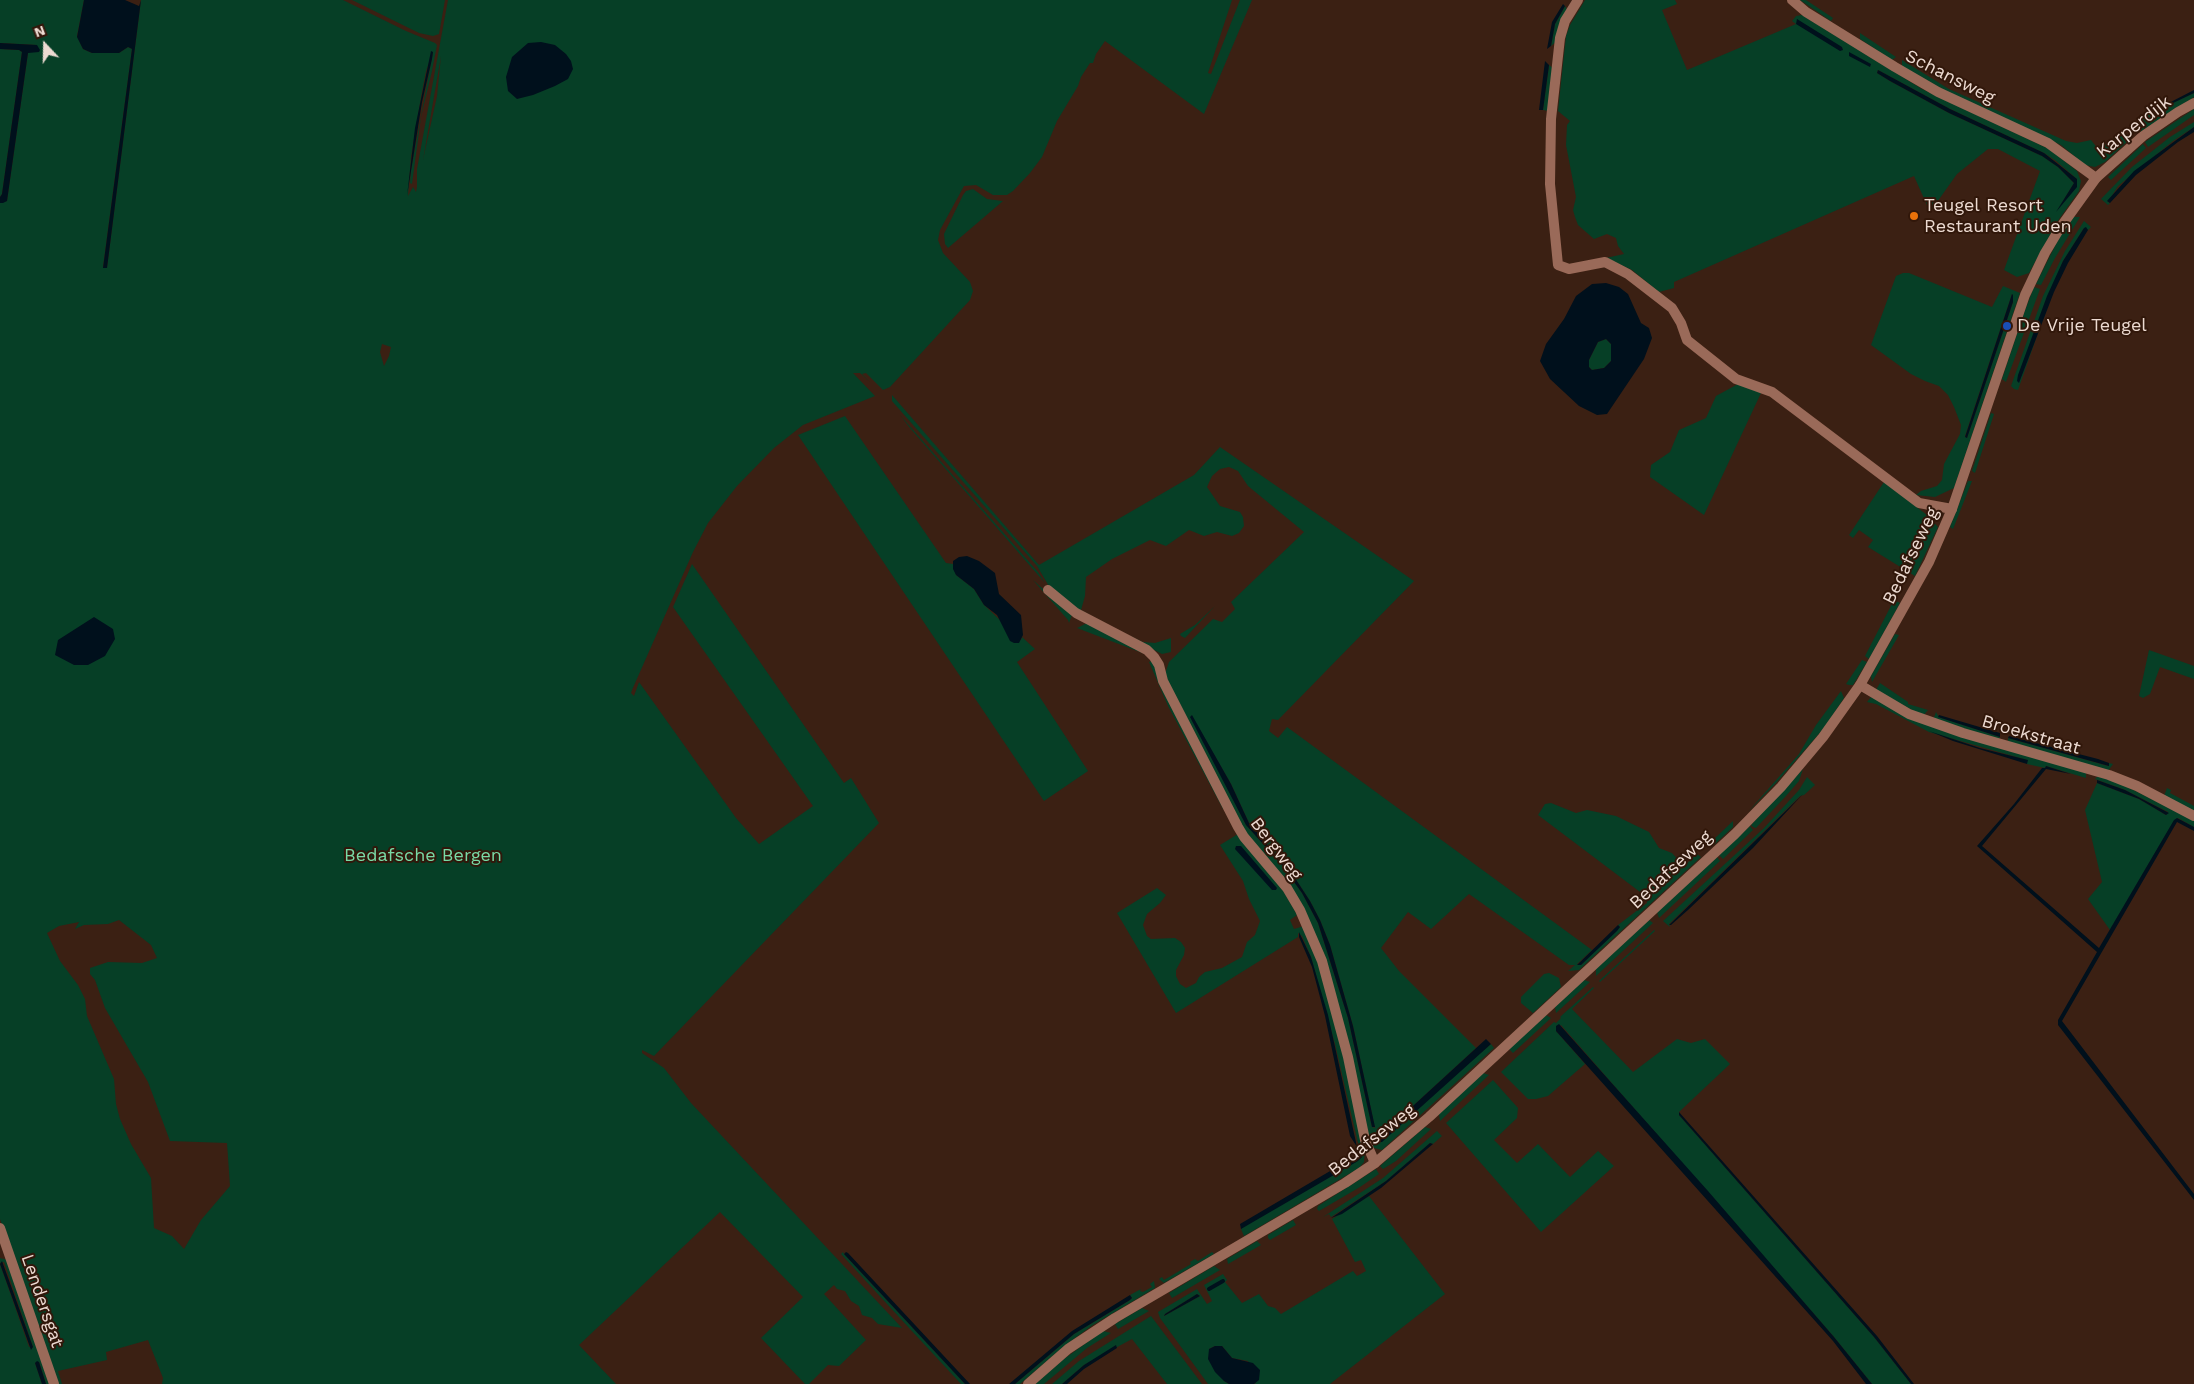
<!DOCTYPE html>
<html>
<head>
<meta charset="utf-8">
<style>
	body { margin:0 }
	#map { position:relative; width:2194px; height:1384px; overflow:hidden; background:#3b2013; font-family:"Work Sans",sans-serif }
	canvas { display:block }
	.north { position:absolute; left:20px; top:20px; width:50px; height:50px; -webkit-text-stroke:4px #31170a; paint-order:stroke; rotate:339deg; font-size:14px; font-weight:700; line-height:20px; text-align:center; color:#ecdad1 }
	.north::after { content:''; display:block; margin:auto; width:18px; height:22px; background:#ecdad1; clip-path:polygon(50% 0,100% 100%,50% 72%,0 100%) }
</style>
</head>
<body>
<div id="map">
<canvas width="2194" height="1384"></canvas>
<div class="north">N</div>
</div>
<script>
const c = document.querySelector('canvas').getContext('2d');
c.lineJoin = 'round';
function fill(path, color) {
  c.fillStyle = color;
  c.fill(path, 'evenodd');
}
function poly(rows) {
  const path = new Path2D();
  for (const r of rows) {
    path.moveTo(r[0], r[1]);
    for (let i = 2; i < r.length; i += 2) path.lineTo(r[i], r[i + 1]);
  }
  return path;
}
function stroke(path, color, width, dash) {
  c.strokeStyle = color;
  c.lineWidth = width;
  c.lineCap = dash ? 'butt' : 'round';
  c.setLineDash(dash || []);
  c.stroke(path);
}
function drawText(font, color, halo, rows, align = 'center') {
  c.font = font + ' "Work Sans",sans-serif';
  c.lineWidth = 4;
  c.setLineDash([]);
  c.textBaseline = 'middle';
  c.strokeStyle = halo;
  c.fillStyle = color;
  for (const [text, x, y, turn = 0] of rows) {
    c.save();
    c.translate(x, y);
    c.rotate((+turn || 0) * Math.PI / 180);
    c.textAlign = isNaN(turn) ? turn : align;
    if (halo) c.strokeText(text, 0, 0);
    c.fillText(text, 0, 0);
    c.restore();
  }
}
fill(poly([
	[0,0,84,0,77,36,83,49,92,53,119,53,128,47,132,49,103,267,107,268,141,0,343,0,406,31,435,43,437,45,432,71,421,117,412,184,410,183,411,170,433,52,426,71,421,97,411,157,408,196,413,187,416,192,417,187,417,169,448,0,1232,0,1208,73,1211,74,1240,0,1252,0,1204,114,1105,41,1096,54,1093,63,1090,63,1081,77,1078,86,1057,121,1042,157,1030,173,1013,191,1007,195,993,195,976,185,964,186,940,230,938,240,943,253,970,282,973,291,970,300,890,387,883,390,866,373,862,374,870,382,860,373,853,373,875,396,803,425,774,448,737,486,708,523,693,552,632,690,631,693,634,696,639,682,736,818,759,844,813,806,673,607,692,564,844,783,851,778,879,823,654,1056,642,1050,642,1053,664,1068,691,1103,902,1328,878,1324,872,1318,862,1315,859,1306,851,1301,845,1291,837,1289,834,1285,824,1294,866,1340,839,1366,828,1365,809,1384,805,1384,761,1338,803,1297,720,1212,579,1345,616,1384,162,1384,163,1378,148,1340,106,1352,107,1360,58,1371,62,1384,57,1384,0,1219,0,203,7,201,28,53,37,45,0,43],
	[441,56,437,96,423,160],
	[382,344,391,347,389,356,384,366,380,352],
	[119,920,151,945,157,958,142,963,108,962,90,968,90,974,95,980,105,1008,148,1082,170,1141,227,1143,230,1186,201,1220,184,1249,172,1236,154,1228,151,1178,131,1144,120,1119,116,1104,114,1079,87,1016,85,999,78,985,60,961,47,933,59,926,79,922,75,929,84,925,108,924],
	[352,0,445,0,439,34,433,36,419,33],
	[1585,0,1675,0,1677,4,1662,10,1687,70,1796,24,1792,21,1796,16,1802,15,1922,89,2049,149,2077,171,2081,181,2079,191,2057,222,2029,273,2017,277,2004,270,2040,171,1998,149,1988,149,1957,174,1930,212,1914,176,1674,282,1674,288,1659,292,1632,270,1606,258,1624,254,1618,246,1616,238,1607,234,1594,239,1578,225,1575,217,1573,210,1576,197,1566,145,1567,125,1570,121,1558,111,1566,36,1570,25],
	[1878,70,1950,109,2044,153,2056,161,2077,179,2056,212,2074,183,2058,167,2042,156,1949,113,1890,81,1877,73],
	[1800,0,1806,0,1833,18,1831,21],
	[1565,6,1568,11,1556,42,1551,46,1555,24],
	[1860,33,1896,57,1892,60,1860,39],
	[0,49,19,50,22,52,2,194,0,197],
	[1902,60,1949,89,2066,141,2077,143,2091,140,2098,149,2122,133,2128,135,2129,140,2105,162,2095,167,2085,165,2061,145,1944,90,1902,66],
	[1549,65,1553,68,1549,111,1543,110],
	[2194,93,2194,97,2140,132,2131,127,2142,117],
	[2194,109,2194,115,2148,147,2145,142],
	[2194,122,2194,127,2173,141,2118,186,2108,202,2110,203,2108,205,2101,199,2132,167,2170,137],
	[2143,144,2146,148,2111,180,2108,177],
	[973,189,987,199,1003,201,948,248,945,244,944,234,963,195,966,191],
	[2074,217,2080,217,2055,258,2041,285,2036,284,2059,238],
	[2084,221,2091,227,2088,230,2086,228,2084,228,2063,261,2018,390,2014,389,2011,386,2043,296,2065,251],
	[1903,273,1909,273,1992,307,2003,286,2020,293,1954,488,1935,497,1916,495,1921,491,1937,486,1942,480,1944,464,1960,434,1961,425,1954,407,1948,395,1939,386,1925,381,1911,374,1871,345,1896,276],
	[2012,294,2013,302,1967,438,1965,436],
	[2034,287,2040,289,2006,382,2002,379,2024,313],
	[1606,339,1611,344,1611,361,1604,368,1592,370,1589,367,1589,360,1598,342],
	[1738,384,1761,393,1704,515,1650,477,1651,465,1670,452,1679,430,1706,418,1716,396],
	[892,395,1039,565,1194,475,1220,447,1414,581,1278,720,1272,719,1269,731,1278,738,1287,727,1592,950,1577,964,1581,965,1620,927,1618,925,1647,903,1647,900,1645,901,1648,898,1538,815,1545,804,1551,803,1576,813,1587,810,1616,816,1649,832,1659,848,1672,853,1684,866,1697,854,1701,857,1579,970,1568,971,1575,965,1569,965,1469,894,1431,929,1408,912,1381,948,1399,971,1476,1048,1377,1139,1491,1044,1494,1048,1382,1150,1374,1148,1371,1145,1303,909,1247,836,1167,682,1165,674,1169,662,1213,619,1222,622,1235,609,1231,602,1304,532,1248,486,1238,471,1229,467,1220,469,1212,476,1207,487,1220,506,1240,512,1243,517,1244,526,1239,533,1232,536,1217,532,1204,536,1189,530,1166,546,1150,540,1112,559,1086,577,1085,596,1081,610,1111,627,1143,642,1155,643,1171,638,1171,652,1162,654,1080,612,1050,588,1037,566,892,401],
	[1191,715,1231,784,1249,823,1293,875,1310,901,1320,920,1330,945,1353,1026,1375,1128,1372,1127,1348,1018,1318,923,1302,893,1281,864,1246,825],
	[1991,413,1994,414,1975,473,1972,471],
	[900,415,1038,572,1045,583,910,428],
	[845,416,946,563,953,564,956,575,974,589,984,605,1021,640,1022,637,1035,649,1017,662,1088,771,1044,801,798,435],
	[1968,481,1972,481,1953,529,1950,527],
	[1884,482,1927,515,1938,527,1915,576,1868,547,1873,540,1859,530,1853,538,1849,535],
	[1033,580,1072,615,1069,623,1068,620],
	[1894,600,1900,603,1869,659,1865,656],
	[1215,606,1185,638,1181,636,1180,634,1195,625],
	[1087,623,1145,654,1077,628],
	[1895,634,1899,635,1872,682,1871,676],
	[2149,650,2194,666,2194,679,2160,667,2150,694,2143,698,2139,696],
	[1862,660,1867,662,1853,685,1849,685,1846,684],
	[1152,661,1225,808,1223,809,1168,706,1149,662],
	[1880,683,1908,702,1908,704,1928,710,1923,716,1876,690],
	[1841,691,1844,698,1824,728,1776,783,1748,812,1799,754,1816,725],
	[1871,697,2086,771,2086,778,2046,766,2045,768,2027,764,2027,760,1929,732,1876,704,1867,702],
	[1936,712,1939,717,2000,737,1998,740,1933,720],
	[2008,738,2108,766,2109,763,2113,764,2108,771,2008,743],
	[1803,769,1799,781,1786,796,1756,828,1753,827,1751,825],
	[2099,775,2113,780,2194,820,2194,827,2178,818,2174,821,2110,930,2088,899,2102,882,2085,810,2097,783,2139,799,2166,815,2168,812,2125,790,2095,779],
	[1807,777,1815,785,1804,795,1800,796,1669,924,1670,927,1663,921,1764,828,1799,790],
	[2167,788,2171,790,2170,793,2194,806,2194,813,2164,796],
	[1733,821,1733,827,1714,845,1712,841],
	[1750,826,1753,830,1723,859,1719,855],
	[1238,834,1278,881,1297,915,1290,920,1294,929,1304,926,1314,949,1345,1057,1365,1149,1364,1162,1359,1168,1244,1236,1241,1229,1244,1226,1362,1157,1359,1154,1357,1156,1355,1146,1357,1146,1358,1143,1335,1044,1311,957,1302,936,1298,933,1298,937,1176,1013,1117,913,1157,888,1166,895,1160,903,1147,914,1143,925,1147,936,1151,939,1175,938,1181,942,1185,948,1184,955,1176,970,1176,976,1180,984,1186,988,1196,983,1199,977,1205,972,1222,968,1242,957,1247,942,1255,935,1260,921,1249,899,1243,881,1220,845],
	[1717,857,1720,861,1659,918,1657,912],
	[1649,920,1653,923,1596,976,1596,969],
	[1654,930,1655,931,1600,982,1599,981],
	[1549,973,1559,978,1561,987,1533,1013,1521,1003,1521,997,1544,974],
	[1584,980,1590,982,1556,1013,1555,1007],
	[1593,987,1594,988,1572,1009,1633,1072,1677,1039,1691,1043,1705,1039,1730,1064,1679,1112,1679,1115,1874,1337,1911,1384,1872,1384,1834,1337,1561,1025,1556,1031,1585,1064,1548,1096,1536,1099,1528,1099,1501,1072,1554,1022,1556,1023,1561,1018,1560,1017],
	[1546,1015,1551,1018,1513,1053,1509,1049],
	[1483,1073,1489,1075,1440,1121,1439,1114],
	[1493,1080,1518,1108,1517,1118,1494,1140,1517,1163,1538,1144,1570,1177,1598,1151,1614,1166,1541,1232,1446,1123],
	[1425,1127,1431,1129,1396,1161,1383,1169,1380,1166],
	[1437,1131,1442,1136,1433,1144,1430,1143,1386,1181,1331,1217,1329,1214,1323,1217,1383,1178],
	[1376,1169,1379,1174,1360,1187,1319,1211,1317,1209,1318,1206],
	[1369,1196,1445,1294,1330,1384,1254,1384,1256,1383,1248,1361,1232,1358,1222,1346,1215,1346,1209,1349,1224,1381,1229,1384,1208,1384,1160,1318,1158,1312,1197,1289,1207,1304,1212,1301,1204,1285,1223,1274,1227,1280,1225,1282,1242,1303,1259,1294,1268,1306,1275,1308,1281,1314,1353,1271,1357,1276,1366,1271,1361,1260,1355,1262,1332,1219],
	[1197,1294,1200,1296,1164,1316,1165,1314],
	[1293,1220,1296,1225,1270,1240,1268,1238,1268,1235],
	[1257,1241,1261,1245,1228,1264,1227,1259],
	[843,1252,844,1254,965,1384,961,1384,910,1329,841,1254],
	[1212,1252,1214,1254,1164,1283,1159,1279,1162,1277,1164,1280,1191,1264,1190,1262,1195,1259,1198,1261],
	[0,1258,8,1260,51,1384,46,1384,39,1362,35,1363,42,1384,0,1384,0,1264,29,1347,33,1347,4,1262,0,1263],
	[1214,1266,1220,1270,1172,1298,1169,1293],
	[1154,1281,1155,1288,1093,1325,1064,1346,1020,1384,1015,1384,1074,1334,1130,1300,1132,1298,1130,1295,1141,1289,1140,1291,1143,1292,1152,1287,1150,1284],
	[1142,1308,1149,1311,1118,1329,1115,1324],
	[1151,1316,1202,1384,1167,1384,1132,1339,1084,1365,1062,1384,1052,1384,1079,1361],
	[1103,1331,1111,1333,1087,1348,1044,1384,1035,1384,1064,1359]
]), '#063f26');
fill(poly([
	[84,0,125,0,139,6,141,0,107,268,103,268,132,49,128,47,119,53,92,53,83,49,77,37],
	[1563,4,1565,6,1555,24,1551,46,1547,49,1552,22],
	[1797,19,1842,47,1843,50,1840,51,1796,24],
	[541,42,555,45,566,54,571,61,573,69,568,79,555,86,533,95,517,99,508,91,506,77,512,57,528,43],
	[0,43,37,45,40,50,39,52,28,53,7,201,3,203,0,203,0,197,2,194,22,52,19,50,0,49],
	[431,51,433,52,432,59,422,102,407,196,415,128],
	[1849,52,1871,64,1870,67,1849,56],
	[1545,61,1549,65,1543,110,1539,110],
	[1878,70,1950,109,2044,153,2077,179,2077,187,2056,212,2074,183,2058,167,2042,156,1949,113,1890,81,1877,73],
	[2194,90,2194,93,2148,115,2161,107],
	[2194,127,2194,132,2178,142,2136,175,2110,203,2107,201,2134,171],
	[2086,227,2088,230,2068,263,2054,292,2019,383,2017,381,2018,375,2047,296,2063,261,2084,228],
	[1606,283,1619,287,1628,294,1641,323,1649,328,1652,338,1644,359,1607,414,1597,415,1579,406,1550,379,1540,361,1546,344,1564,319,1576,296,1592,284],
	[1606,339,1611,344,1611,361,1604,368,1592,370,1589,367,1589,360,1598,342],
	[2012,294,2013,295,2013,302,1967,438,1965,437],
	[967,556,979,561,995,573,999,594,1021,615,1023,635,1019,643,1014,643,1010,641,997,615,984,605,974,589,956,575,953,569,953,561,959,557],
	[94,617,113,629,115,639,105,656,88,665,74,665,55,655,58,640],
	[1192,715,1231,784,1249,823,1293,875,1310,901,1320,920,1330,945,1353,1026,1375,1127,1372,1127,1348,1018,1318,923,1302,893,1281,864,1246,825,1190,717],
	[1939,715,2000,733,2000,737,1938,717],
	[1929,731,1980,748,2028,760,2027,764,1953,741],
	[2009,736,2098,759,2109,763,2109,766,2008,738],
	[2046,766,2071,774,2046,769,1982,846,2099,948,2174,820,2177,818,2194,827,2194,831,2177,822,2062,1021,2194,1194,2194,1200,2058,1025,2058,1020,2097,952,1977,846,2014,804,2042,768,2045,768],
	[2097,780,2125,790,2169,813,2166,815,2139,799,2097,783],
	[1803,794,1753,848,1688,910,1671,925,1669,925],
	[1236,846,1241,846,1277,888,1276,890,1272,890,1235,849],
	[1618,925,1620,927,1617,931,1581,965,1577,965],
	[1299,932,1311,957,1328,1015,1357,1147,1350,1136,1325,1016,1312,967,1299,937],
	[1559,1024,1708,1191,1834,1337,1872,1384,1866,1384,1833,1341,1556,1031,1556,1026],
	[1486,1039,1491,1044,1382,1142,1379,1142,1378,1138],
	[1679,1112,1877,1336,1914,1384,1911,1384,1874,1337,1679,1115],
	[1430,1143,1433,1144,1381,1188,1342,1214,1331,1218,1386,1181],
	[1359,1154,1362,1157,1358,1161,1241,1229,1240,1224],
	[846,1252,848,1253,970,1384,965,1384,844,1254],
	[2,1261,33,1347,31,1350,0,1264],
	[1197,1294,1200,1296,1164,1316,1165,1314],
	[1130,1295,1132,1298,1130,1300,1074,1334,1015,1384,1009,1384,1072,1331],
	[1116,1345,1117,1348,1084,1369,1067,1384,1062,1384,1084,1365],
	[1215,1346,1222,1346,1232,1358,1253,1363,1260,1370,1259,1380,1254,1384,1229,1384,1224,1381,1215,1372,1208,1359,1209,1349],
	[37,1361,39,1362,46,1384,42,1384,35,1363]
]), '#00101c');
stroke(poly([
	[1209,1289,1223,1281]
]), '#00101c', 4);
stroke(poly([
	[1578,0,1565,21,1560,38,1551,119,1550,184,1558,265,1569,269,1605,262,1628,274,1672,308,1681,323,1687,340,1736,379,1772,392,1919,503,1952,509],
	[1792,0,1806,12,1895,67,1938,92,2048,143,2096,178],
	[1048,590,1076,613,1147,650,1154,657,1159,665,1163,681,1238,827,1244,837,1287,888,1300,910,1322,961,1348,1057,1365,1140,1375,1163],
	[1860,685,1909,714,1963,733,2109,775,2137,786,2194,816],
	[0,1228,54,1384]
]), '#9a6a59', 10);
stroke(poly([
	[1028,1384,1068,1349,1115,1318,1345,1183,1375,1163,1429,1117,1735,834,1781,787,1823,737,1860,685,1929,562,1952,509,2025,295,2045,253,2060,228,2096,178,2143,136,2178,112,2194,103]
]), '#9a6a59', 10);
for (const [x, y, r, color] of [
	[1914,216,5,"#e8710a"],
	[2007,326,5,"#1a4fb4"]
]) {
  const dot = new Path2D();
  dot.arc(x, y, r, 0, 2 * Math.PI);
  c.fillStyle = color;
  c.fill(dot);
  stroke(dot, '#31170a', 2);
}
drawText('18px', '#ecdad1', '#31170a', [
	["Schansweg",1950,77,27],
	["Karperdijk",2134,127,-38],
	["Bedafseweg",1911,556,-64],
	["Broekstraat",2031,735,16],
	["Bergweg",1276,849,53],
	["Bedafseweg",1671,870,-43],
	["Bedafseweg",1372,1140,-38],
	["Lendersgat",42,1301,71]
]);
drawText('18px', '#ecdad1', '#31170a', [
	["Teugel Resort",1924,206],
	["Restaurant Uden",1924,227],
	["De Vrije Teugel",2017,326]
], 'left');
drawText('18px', '#79daa6', '#31170a', [
	["Bedafsche Bergen",423,856]
]);
</script>
</body>
</html>
